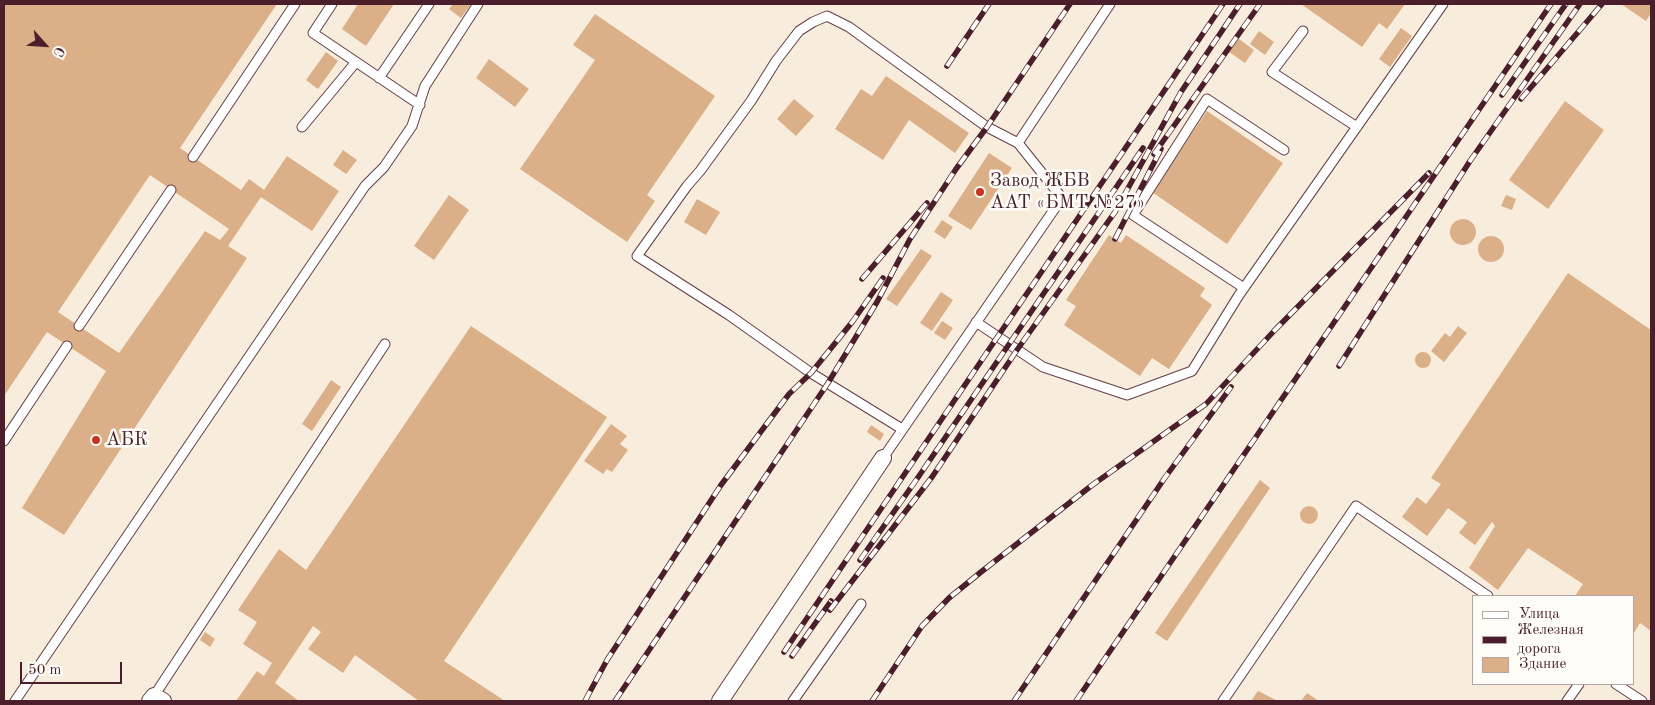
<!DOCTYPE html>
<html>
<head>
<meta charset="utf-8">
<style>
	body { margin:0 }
	#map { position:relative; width:1655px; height:705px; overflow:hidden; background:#f8ecdc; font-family:"Old Standard TT",serif }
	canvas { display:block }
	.frame { position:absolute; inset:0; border:5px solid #4a1f2b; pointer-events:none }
	.legend { position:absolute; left:1472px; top:595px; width:162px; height:90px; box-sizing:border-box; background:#fdfcf7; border:1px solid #b5a4a5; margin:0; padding:6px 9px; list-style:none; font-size:15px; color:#4a1f2b }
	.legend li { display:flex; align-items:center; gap:10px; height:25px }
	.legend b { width:25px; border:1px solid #b5a4a5 }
	.north { position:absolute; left:20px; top:20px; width:50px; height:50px; -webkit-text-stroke:4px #fdfcf7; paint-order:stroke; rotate:116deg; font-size:14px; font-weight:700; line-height:20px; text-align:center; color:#4a1f2b }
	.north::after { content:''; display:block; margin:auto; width:18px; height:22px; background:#4a1f2b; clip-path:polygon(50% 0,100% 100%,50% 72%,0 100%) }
	.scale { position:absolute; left:20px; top:662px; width:102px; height:22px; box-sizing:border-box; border:2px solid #4a1f2b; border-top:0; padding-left:6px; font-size:15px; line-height:18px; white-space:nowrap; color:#4a1f2b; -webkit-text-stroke:4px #fdfcf7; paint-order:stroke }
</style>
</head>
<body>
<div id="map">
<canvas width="1655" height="705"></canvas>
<div class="frame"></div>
<ul class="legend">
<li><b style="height:6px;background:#fff"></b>Улица</li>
<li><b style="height:6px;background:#4a1f2b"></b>Железная дорога</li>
<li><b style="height:14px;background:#dbb088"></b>Здание</li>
</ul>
<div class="north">С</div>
<div class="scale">50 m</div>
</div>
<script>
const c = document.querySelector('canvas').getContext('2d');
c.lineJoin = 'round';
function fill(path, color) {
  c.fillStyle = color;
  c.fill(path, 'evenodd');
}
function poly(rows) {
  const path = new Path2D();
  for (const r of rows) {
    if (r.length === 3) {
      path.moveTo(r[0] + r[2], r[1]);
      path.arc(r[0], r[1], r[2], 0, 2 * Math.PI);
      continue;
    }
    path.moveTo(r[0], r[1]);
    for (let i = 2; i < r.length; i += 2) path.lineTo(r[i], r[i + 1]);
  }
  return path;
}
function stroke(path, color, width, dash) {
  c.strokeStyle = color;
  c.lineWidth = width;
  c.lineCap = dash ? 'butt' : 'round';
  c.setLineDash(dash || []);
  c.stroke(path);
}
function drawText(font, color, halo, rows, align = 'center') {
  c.font = font + ' "Old Standard TT",serif';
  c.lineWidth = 5;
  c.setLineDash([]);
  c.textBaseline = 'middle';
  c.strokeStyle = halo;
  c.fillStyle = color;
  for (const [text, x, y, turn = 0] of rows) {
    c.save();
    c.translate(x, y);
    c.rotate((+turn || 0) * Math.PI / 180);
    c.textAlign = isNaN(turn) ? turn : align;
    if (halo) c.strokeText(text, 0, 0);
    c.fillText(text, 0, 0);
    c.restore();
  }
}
fill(poly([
	[4,4,277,4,180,148,241,190,249,179,264,190,287,156,339,191,312,231,261,197,228,246,247,258,64,535,22,508,106,371,47,332,4,396],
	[150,175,229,229,220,240,205,231,119,353,58,312],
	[358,4,394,4,366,46,342,29],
	[453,4,471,4,461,18,449,9],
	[1301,4,1405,4,1387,29,1379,23,1362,47],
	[1621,4,1651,4,1651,13,1646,21],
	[595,14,715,96,647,195,655,201,627,242,520,169,595,60,573,45],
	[1401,28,1412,36,1390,67,1379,59],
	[1259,31,1274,42,1265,55,1250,44],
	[1239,39,1254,50,1245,63,1229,52],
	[326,52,338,61,318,89,306,80],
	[489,59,529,89,515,107,476,78],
	[886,76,969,133,955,153,909,120,883,160,835,129,861,89,872,96],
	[794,99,814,116,796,136,777,119],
	[1565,101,1604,130,1548,209,1509,180],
	[1207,111,1283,163,1227,244,1152,192],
	[343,150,357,160,346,174,333,165],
	[989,153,1012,168,971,230,948,216],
	[449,195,469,210,434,260,414,246],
	[1506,195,1516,199,1512,210,1501,206],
	[697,199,720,212,706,235,684,222],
	[1463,232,13],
	[942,220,953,227,945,239,934,232],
	[1109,235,1121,243,1126,235,1205,288,1200,296,1212,305,1169,369,1152,358,1140,376,1064,325,1076,306,1066,300],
	[1491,249,13],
	[921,249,932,256,897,306,886,299],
	[1568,273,1651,330,1651,631,1640,623,1634,633,1634,596,1575,596,1583,584,1528,548,1498,590,1469,568,1495,526,1492,522,1475,545,1459,533,1467,522,1448,508,1427,536,1402,517,1417,497,1426,504,1441,484,1431,478],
	[941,292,953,300,932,331,920,323],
	[942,321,953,328,945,340,934,333],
	[471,326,607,417,444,661,505,701,419,701,355,655,343,673,308,649,321,632,313,626,275,683,299,701,236,701,257,671,264,676,272,663,243,644,257,622,238,610,279,549,306,570],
	[1458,326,1467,333,1444,362,1431,351,1445,333,1450,337],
	[1423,360,8],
	[331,380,341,387,312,431,302,424],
	[611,424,627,436,620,444,628,450,612,472,607,469,603,474,584,461],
	[871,425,884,434,880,441,867,432],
	[1260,480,1270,488,1167,641,1155,633],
	[1309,515,9],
	[205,632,215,639,210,647,200,640],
	[1258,691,1274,699,1277,701,1251,701],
	[1307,693,1319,701,1301,701]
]), '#dbb088');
const lane = poly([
	[332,4,313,33,420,105],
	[1303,31,1272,72,1357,127],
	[379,78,429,4],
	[302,127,356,62],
	[1018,143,1110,4],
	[193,157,295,4],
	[1244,288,1133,215,1207,99,1284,150],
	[976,322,1043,367,1127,395,1192,371,1239,295,1443,4],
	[79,326,171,190],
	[4,441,67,346],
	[883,458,1062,198,1018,143,987,127,849,27,827,16,813,22,799,31,776,61,751,101,700,171,687,186,637,256,729,315,811,373,902,429],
	[1616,684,1642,701],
	[154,696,385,344],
	[15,701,365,186,384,167,412,126,425,86,478,4],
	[793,701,861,604],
	[1223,701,1356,506,1488,596],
	[1567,701,1579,684]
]);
const street = poly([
	[150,701,154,696,163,701],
	[720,701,883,458]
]);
stroke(lane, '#643e46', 11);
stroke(street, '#643e46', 18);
stroke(lane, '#fff', 9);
stroke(street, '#fff', 16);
const rail = poly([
	[947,66,989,4],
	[1502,95,1566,4],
	[1521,99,1602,4],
	[1154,154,1260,4],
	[1115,239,1161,149],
	[862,279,927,203],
	[1339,366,1470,161,1580,4],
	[860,560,919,476,1143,148],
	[830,610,932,477,1017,350,1115,212,1181,92,1240,4],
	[784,652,1223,4],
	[792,656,831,601],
	[585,701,607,660,721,485,789,394,811,373,853,321,883,278],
	[615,701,828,383,877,302,910,239,956,169,987,127,1070,4],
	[872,701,922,626,949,598,981,572,1091,486,1206,404,1274,331,1429,173],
	[1014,701,1164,479,1231,387],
	[1076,701,1551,4]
]);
stroke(rail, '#4a1f2b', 5.5);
stroke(rail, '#fdfcf7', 4, [11]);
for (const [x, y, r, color] of [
	[980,192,5,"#c8321e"],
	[96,440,5,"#c8321e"]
]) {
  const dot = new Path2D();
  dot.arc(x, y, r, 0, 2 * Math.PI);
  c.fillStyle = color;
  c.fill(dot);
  stroke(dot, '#fdfcf7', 2);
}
drawText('19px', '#4a1f2b', '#fdfcf7', [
	["Завод ЖБВ",990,181],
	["ААТ «БМТ №27»",990,203],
	["АБК",106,440]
], 'left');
</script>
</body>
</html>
